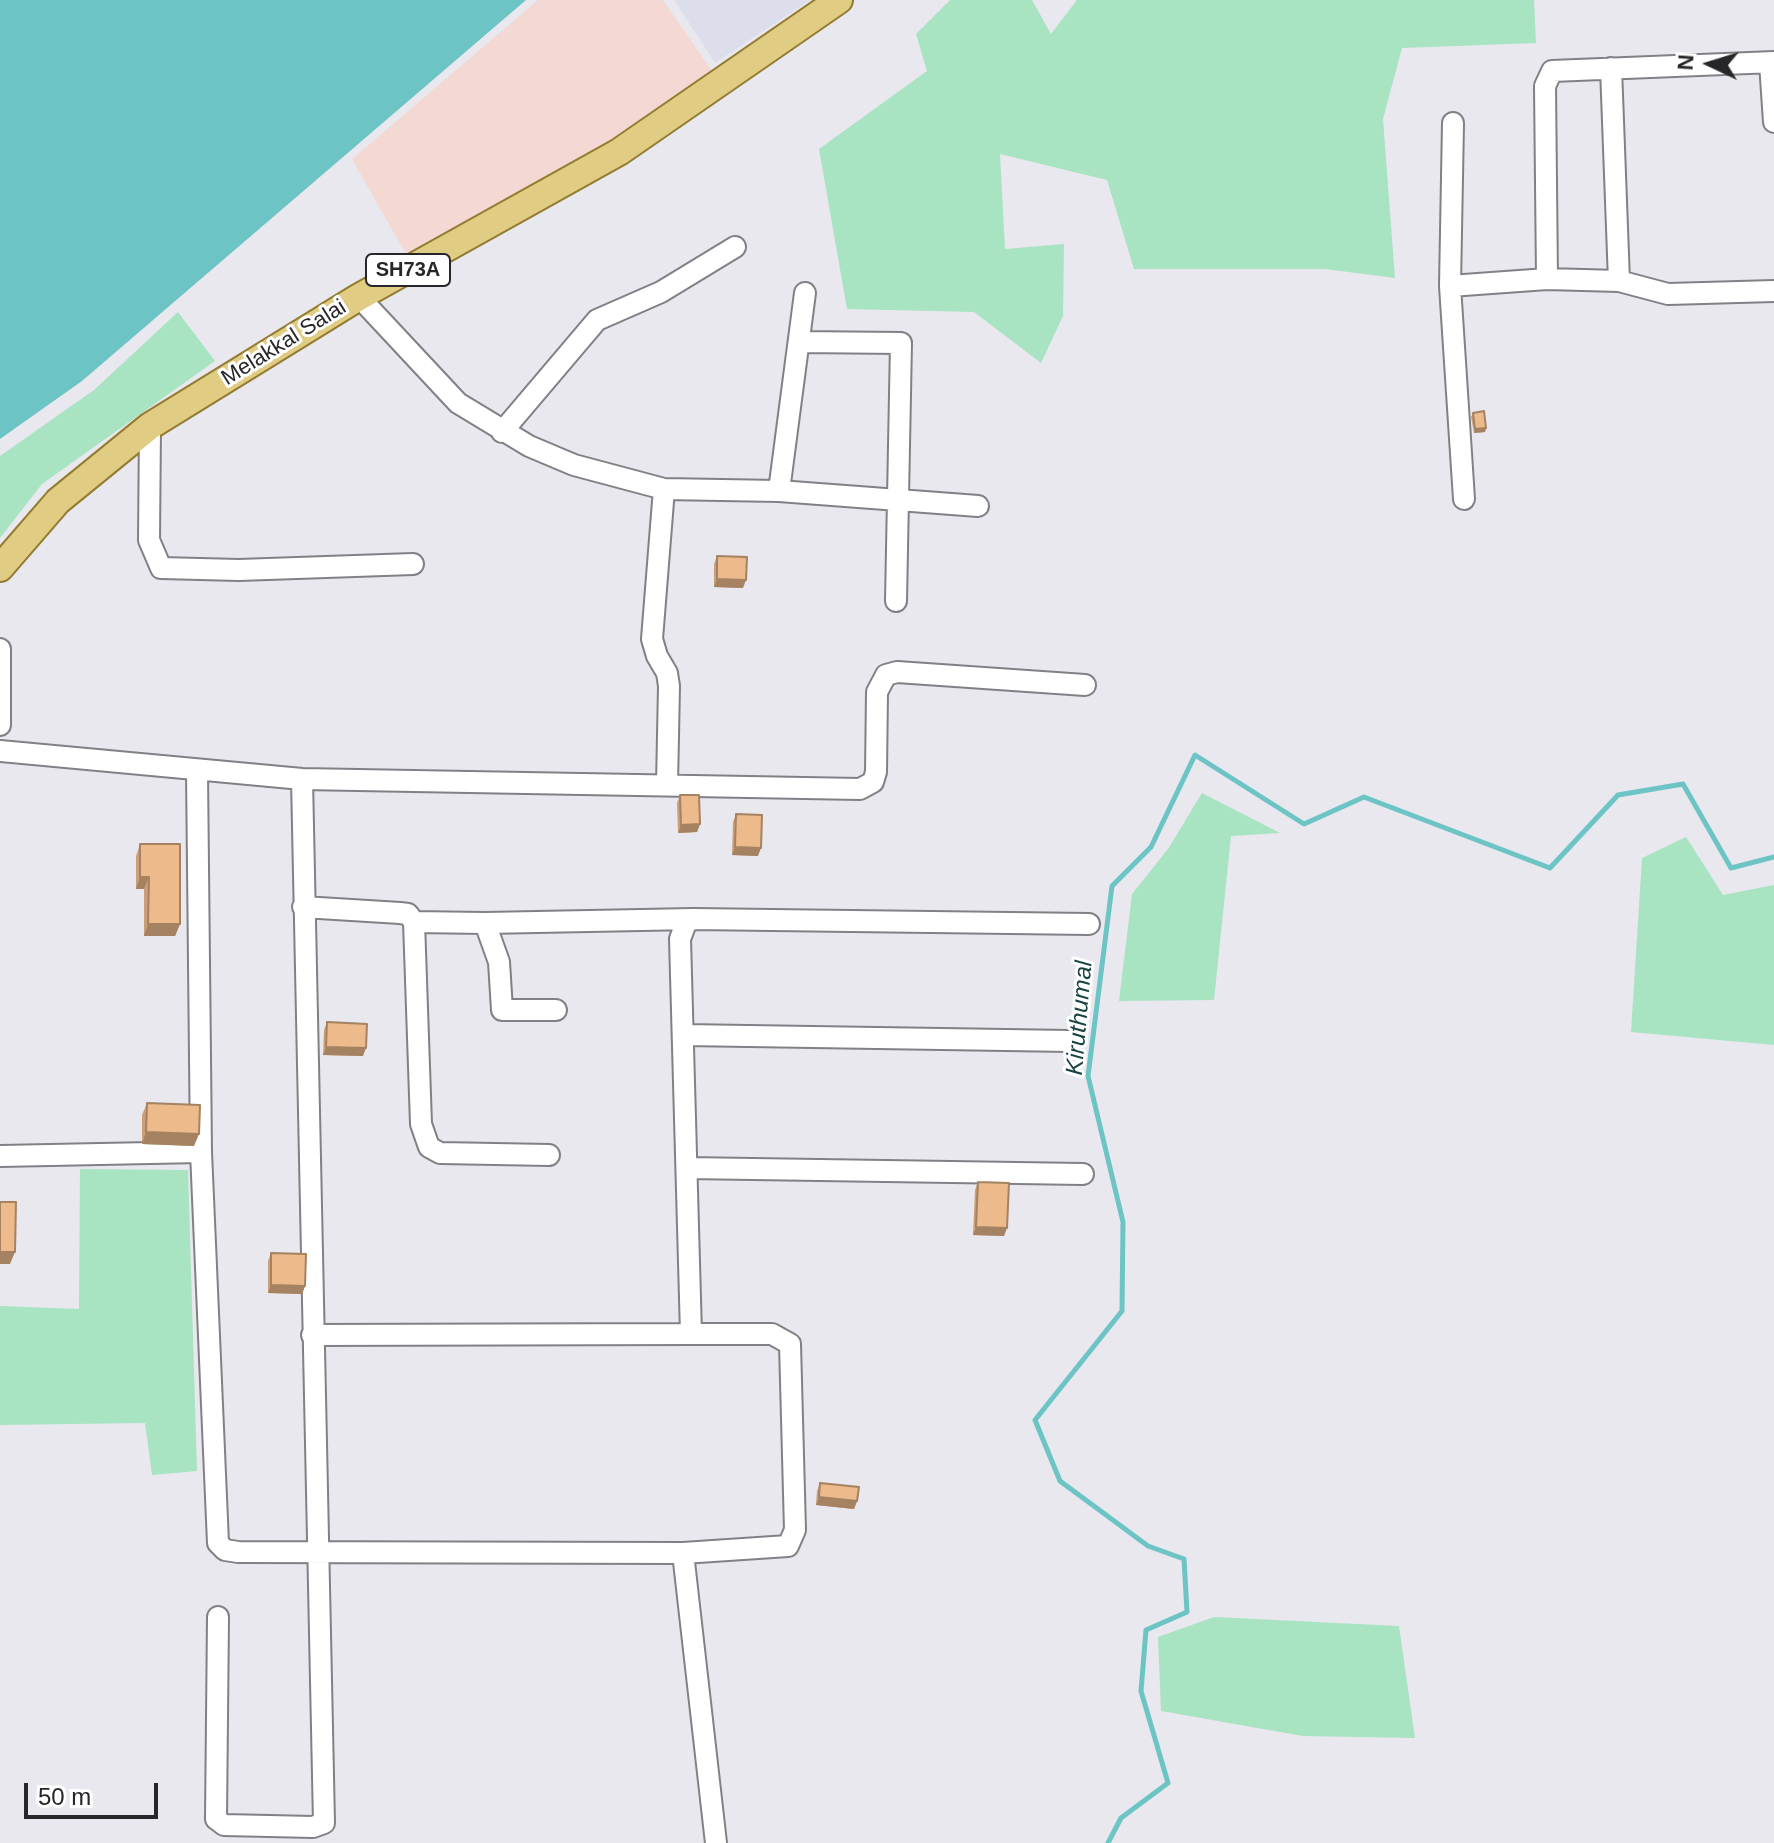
<!DOCTYPE html>
<html>
<head>
<meta charset="utf-8">
<style>
	body { margin:0 }
	#map { position:relative; width:1774px; height:1843px; overflow:hidden; background:#e8e8ee; font-family:Arial,sans-serif }
	canvas { display:block }
	.north { position:absolute; left:1670px; top:24px; width:80px; height:80px; -webkit-text-stroke:6px #fff; paint-order:stroke; rotate:274deg; font-size:22px; font-weight:700; line-height:32px; text-align:center; color:#272729 }
	.north::after { content:''; display:block; margin:auto; width:28px; height:36px; background:#272729; clip-path:polygon(50% 0,100% 100%,50% 72%,0 100%) }
	.scale { position:absolute; left:24px; top:1783px; width:134px; height:36px; box-sizing:border-box; border:4px solid #272729; border-top:0; padding-left:10px; font-size:24px; line-height:28px; white-space:nowrap; color:#272729; -webkit-text-stroke:6px #fff; paint-order:stroke }
</style>
</head>
<body>
<div id="map">
<canvas width="1774" height="1843"></canvas>
<div class="north">N</div>
<div class="scale">50 m</div>
</div>
<script>
const c = document.querySelector('canvas').getContext('2d');
c.lineJoin = 'round';
function fill(path, color) {
  c.fillStyle = color;
  c.fill(path, 'evenodd');
}
function poly(rows) {
  const path = new Path2D();
  for (const r of rows) {
    path.moveTo(r[0], r[1]);
    for (let i = 2; i < r.length; i += 2) path.lineTo(r[i], r[i + 1]);
  }
  return path;
}
function stroke(path, color, width, dash) {
  c.strokeStyle = color;
  c.lineWidth = width;
  c.lineCap = dash ? 'butt' : 'round';
  c.setLineDash(dash || []);
  c.stroke(path);
}
function drawText(font, color, halo, rows, align = 'center') {
  c.font = font + ' Arial,sans-serif';
  c.lineWidth = 6;
  c.setLineDash([]);
  c.textBaseline = 'middle';
  c.strokeStyle = halo;
  c.fillStyle = color;
  for (const [text, x, y, turn = 0] of rows) {
    c.save();
    c.translate(x, y);
    c.rotate((+turn || 0) * Math.PI / 180);
    c.textAlign = isNaN(turn) ? turn : align;
    if (halo) c.strokeText(text, 0, 0);
    c.fillText(text, 0, 0);
    c.restore();
  }
}
fill(poly([
	[538,0,663,0,712,71,602,146,406,254,352,159]
]), '#f3d8d4');
fill(poly([
	[674,0,810,0,715,63]
]), '#dddeeb');
fill(poly([
	[950,0,1032,0,1051,34,1077,0,1534,0,1536,43,1402,48,1383,119,1395,278,1325,269,1134,269,1107,180,1000,154,1005,249,1064,244,1063,316,1041,363,974,312,847,309,819,149,927,71,916,34],
	[178,312,215,361,42,484,0,538,0,456,94,390],
	[1202,793,1280,833,1231,836,1214,1000,1119,1001,1132,894,1168,849],
	[1686,837,1723,895,1774,885,1774,1045,1631,1032,1642,858],
	[80,1169,188,1170,197,1471,152,1475,145,1423,0,1425,0,1306,79,1309],
	[1214,1617,1399,1626,1415,1738,1303,1736,1161,1711,1158,1637]
]), '#a8e3c2');
fill(poly([
	[0,0,526,0,82,381,0,439]
]), '#6dc4c5');
stroke(poly([
	[1108,1843,1121,1818,1168,1783,1141,1691,1146,1630,1187,1612,1184,1559,1148,1546,1060,1481,1035,1420,1122,1311,1123,1222,1088,1076,1112,886,1151,847,1195,755,1304,824,1364,797,1550,868,1618,795,1683,784,1731,868,1774,857]
]), '#6dc4c5', 5);
const minor = poly([
	[1770,63,1774,122],
	[1611,68,1619,281],
	[1453,123,1450,286,1464,499],
	[1547,279,1545,86,1552,71,1774,62],
	[1450,286,1547,279,1619,281,1668,294,1774,291],
	[359,297,458,403,529,446,574,465,664,489,779,491,978,506],
	[799,342,901,343,896,601],
	[150,426,149,540,161,568,239,570,413,564],
	[502,432,597,320,661,292,735,247],
	[664,489,652,639,657,656,667,673,669,686,667,785],
	[779,491,805,293],
	[0,649,0,725],
	[0,751,302,779,860,789,873,782,876,772,877,692,886,675,897,672,1085,685],
	[197,772,201,1152,218,1543,225,1550,238,1552,683,1553,788,1546,795,1530,790,1344,772,1334,691,1334],
	[303,907,400,913,408,914,414,922,421,1124,429,1147,440,1153,549,1155],
	[414,922,485,923,499,962,502,1010,556,1010],
	[485,923,693,919],
	[684,1035,1070,1041],
	[0,1156,201,1152],
	[687,1168,1083,1174],
	[312,1335,691,1334,680,939,686,923,693,919,1089,924],
	[683,1553,716,1843],
	[218,1617,216,1819,224,1825,313,1827,324,1823,302,779]
]);
const major = poly([
	[0,568,58,501,150,426,359,297,619,152,839,0]
]);
stroke(minor, '#808086', 24);
stroke(major, '#937c2f', 30);
stroke(minor, '#fff', 20);
stroke(major, '#e1cc84', 26);
fill(poly([
	[1473,413,1486,428,1485,432,1474,433,1471,417],
	[717,556,743,588,714,587,714,564],
	[680,795,700,824,697,832,678,833,677,803],
	[736,814,758,856,732,855,733,822],
	[140,844,180,924,175,936,144,936,144,889,136,889,136,856],
	[327,1022,363,1056,323,1055,324,1030],
	[147,1103,194,1146,142,1144,142,1115],
	[978,1182,1004,1236,973,1235,975,1190],
	[271,1253,305,1286,302,1294,268,1293,268,1261],
	[820,1483,857,1501,854,1509,816,1505,817,1491]
]), '#cba078');
fill(poly([
	[1486,428,1485,432,1474,433,1475,429],
	[717,579,746,580,743,588,714,587],
	[700,824,697,832,678,833,681,825],
	[735,847,761,848,758,856,732,855],
	[140,877,149,877,144,889,136,889],
	[148,924,180,924,175,936,144,936],
	[326,1047,366,1048,363,1056,323,1055],
	[146,1132,199,1134,194,1146,142,1144],
	[976,1227,1007,1228,1004,1236,973,1235],
	[0,1252,15,1252,10,1264,0,1264],
	[271,1285,305,1286,302,1294,268,1293],
	[819,1497,857,1501,854,1509,816,1505]
]), '#a58261');
const building = poly([
	[1484,411,1486,428,1475,429,1473,413,1484,411],
	[717,556,747,557,746,580,717,579,717,556],
	[680,795,699,795,700,824,681,825,680,795],
	[736,814,762,815,761,848,735,847,736,814],
	[140,844,180,844,180,924,148,924,149,877,140,877,140,844],
	[327,1022,367,1024,366,1048,326,1047,327,1022],
	[147,1103,200,1105,199,1134,146,1132,147,1103],
	[978,1182,1009,1183,1007,1228,976,1227,978,1182],
	[0,1202,16,1202,15,1252,0,1252,0,1202],
	[271,1253,306,1254,305,1286,271,1285,271,1253],
	[820,1483,859,1487,857,1501,819,1497,820,1483]
]);
fill(building, '#ecba8b');
stroke(building, '#a58261', 2);
for (const [x, y, w] of [
	[408,270,84]
]) {
  const box = new Path2D();
  box.roundRect(x - w / 2, y - 16, w, 32, 6);
  c.fillStyle = '#fff';
  c.fill(box);
  stroke(box, '#272729', 2);
}
drawText('bold 20px', '#272729', null, [
	["SH73A",408,270]
]);
drawText('22px', '#272729', '#fff', [
	["Melakkal Salai",284,343,-32]
]);
drawText('italic 24px', '#1a4444', '#fff', [
	["Kiruthumal",1080,1018,-85]
]);
</script>
</body>
</html>
